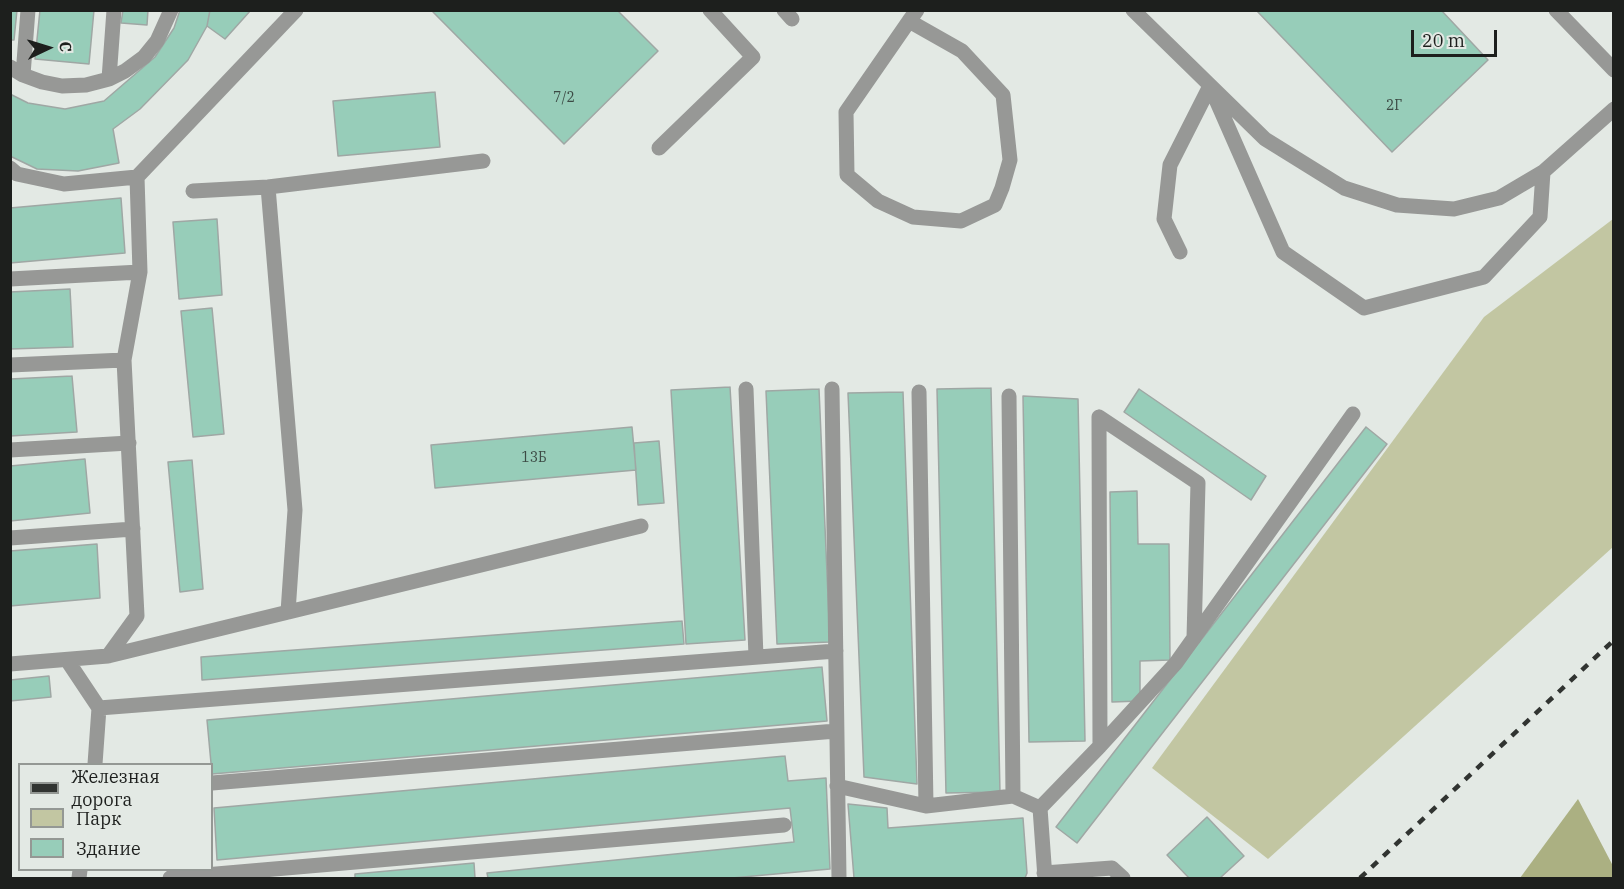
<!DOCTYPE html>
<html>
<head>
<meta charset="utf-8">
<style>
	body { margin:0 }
	#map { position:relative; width:1624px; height:889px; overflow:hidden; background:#e3e9e4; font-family:"IBM Plex Serif",serif }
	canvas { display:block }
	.frame { position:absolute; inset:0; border:12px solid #1d1f1d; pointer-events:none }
	.legend { position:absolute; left:18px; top:763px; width:195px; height:108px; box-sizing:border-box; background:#e3e9e4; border:2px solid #949894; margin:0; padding:8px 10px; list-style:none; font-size:18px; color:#1d1f1d }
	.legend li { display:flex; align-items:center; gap:12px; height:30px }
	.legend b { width:30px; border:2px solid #949894 }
	.north { position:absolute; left:18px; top:18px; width:60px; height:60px; -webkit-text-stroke:4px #e3e9e4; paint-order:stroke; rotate:86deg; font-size:16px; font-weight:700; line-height:24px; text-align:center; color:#1d1f1d }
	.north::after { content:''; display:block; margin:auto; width:21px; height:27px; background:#1d1f1d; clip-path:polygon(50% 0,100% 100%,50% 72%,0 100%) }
	.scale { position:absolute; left:1411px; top:30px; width:86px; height:27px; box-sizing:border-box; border:3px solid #1d1f1d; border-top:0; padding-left:8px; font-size:18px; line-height:21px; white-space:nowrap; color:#1d1f1d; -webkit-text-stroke:4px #e3e9e4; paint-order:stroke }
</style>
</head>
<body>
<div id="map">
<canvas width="1624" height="889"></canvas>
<div class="frame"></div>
<ul class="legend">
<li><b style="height:8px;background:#313431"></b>Железная дорога</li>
<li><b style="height:16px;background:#c2c6a2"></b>Парк</li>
<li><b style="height:16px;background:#97cdb9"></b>Здание</li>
</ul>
<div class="north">С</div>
<div class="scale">20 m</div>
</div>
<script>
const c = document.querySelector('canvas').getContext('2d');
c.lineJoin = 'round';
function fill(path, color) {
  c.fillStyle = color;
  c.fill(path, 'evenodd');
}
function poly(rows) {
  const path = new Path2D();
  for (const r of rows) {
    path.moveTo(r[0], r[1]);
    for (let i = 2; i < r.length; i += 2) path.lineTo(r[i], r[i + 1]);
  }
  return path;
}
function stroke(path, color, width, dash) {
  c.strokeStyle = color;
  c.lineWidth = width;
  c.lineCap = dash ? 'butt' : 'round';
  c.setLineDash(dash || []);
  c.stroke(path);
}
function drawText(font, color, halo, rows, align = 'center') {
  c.font = font + ' "IBM Plex Serif",serif';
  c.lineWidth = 4.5;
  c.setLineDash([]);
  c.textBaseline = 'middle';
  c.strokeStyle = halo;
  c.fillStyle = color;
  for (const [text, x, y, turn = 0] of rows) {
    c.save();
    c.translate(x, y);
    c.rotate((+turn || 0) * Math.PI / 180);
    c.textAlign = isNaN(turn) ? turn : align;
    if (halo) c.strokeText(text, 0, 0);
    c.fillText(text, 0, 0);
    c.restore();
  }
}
fill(poly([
	[1613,219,1613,547,1268,859,1152,768,1484,317]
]), '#c2c6a2');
fill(poly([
	[1578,799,1613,866,1613,878,1520,878]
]), '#abb082');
const building = poly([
	[10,10,17,10,14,40,10,40,10,10],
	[40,10,94,10,89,64,35,59,40,10],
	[123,10,148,10,147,25,121,23,123,10],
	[180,10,210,10,207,26,188,60,140,109,113,129,119,163,78,171,37,169,10,156,10,94,28,103,65,109,104,101,155,57,174,28,180,10],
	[210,10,251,10,225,39,207,26,210,10],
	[435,10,617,10,658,51,564,144,433,12,435,10],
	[1256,10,1441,10,1488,60,1392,152,1256,10],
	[435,92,440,147,338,156,333,101,435,92],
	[121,198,125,253,10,263,10,208,121,198],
	[217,219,222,295,179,299,173,222,217,219],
	[70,289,73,347,10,349,10,292,70,289],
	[212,308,224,434,193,437,181,311,212,308],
	[72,376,77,432,10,436,10,379,72,376],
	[730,387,745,640,686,644,671,390,730,387],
	[991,388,1000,792,946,793,937,389,991,388],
	[819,389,830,642,777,644,766,391,819,389],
	[1139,389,1266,476,1251,500,1124,412,1139,389],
	[903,392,917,784,864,777,848,393,903,392],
	[1023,396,1078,399,1085,741,1029,742,1023,396],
	[632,427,636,470,435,488,431,445,632,427],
	[1366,427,1387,444,1077,843,1056,827,1366,427],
	[659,441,664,503,638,505,634,443,659,441],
	[85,459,90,513,10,521,10,466,85,459],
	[192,460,203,589,180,592,168,462,192,460],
	[1137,491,1138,544,1169,544,1170,660,1140,661,1140,701,1112,702,1110,492,1137,491],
	[97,544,100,598,10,606,10,551,97,544],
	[682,621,684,644,202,680,201,657,682,621],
	[822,667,827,721,212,774,207,720,822,667],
	[49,676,51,697,10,701,10,680,49,676],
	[785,756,788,781,826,778,830,869,732,878,488,878,487,873,794,842,790,808,217,860,214,808,785,756],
	[848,804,887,808,888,828,1023,818,1027,873,1025,878,854,878,848,804],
	[1207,817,1244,856,1220,878,1189,878,1167,855,1207,817],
	[474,863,475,878,355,878,355,874,474,863]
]);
fill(building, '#97cdb9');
stroke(building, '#9fa7a4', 1.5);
stroke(poly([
	[784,10,792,19],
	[1133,10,1265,139,1344,188,1397,205,1454,209,1499,198,1543,172,1614,109],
	[1556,10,1614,70],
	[909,21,962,51,1003,95,1010,160,1002,188,995,205,961,221,913,217,878,201,847,175,846,112,909,21,917,10],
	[10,67,23,75,42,82,62,86,86,85,109,79,125,71,144,57,157,41,171,10],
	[23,75,28,10],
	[109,79,114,10],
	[659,148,753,57,710,10],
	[10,168,17,174,64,184,137,177],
	[268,187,295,510,288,612],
	[193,191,268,187,483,161],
	[1180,252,1164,219,1170,165,1210,86,1283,252,1364,308,1484,277,1540,217,1543,172],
	[10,279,140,272],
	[10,365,124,360],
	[746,389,756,657],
	[832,389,839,878],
	[919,392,926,806],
	[1009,396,1013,796],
	[1099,417,1198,483,1194,638],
	[10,450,129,443],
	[10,538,133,529],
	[108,656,641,526],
	[67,660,99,708,95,764],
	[10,664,108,656,137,616,124,360,140,272,137,177,296,10],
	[99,708,836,651],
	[1100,746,1176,663,1353,414],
	[212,783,836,731],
	[837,786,926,806,1013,796,1040,808,1045,878],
	[1040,808,1100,746,1099,417],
	[1044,873,1112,868,1123,878],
	[79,878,80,870],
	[170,878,784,825]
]), '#979896', 15);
stroke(poly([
	[1360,878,1614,640]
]), '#313431', 4.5, [8, 8]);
drawText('14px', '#3c4a44', null, [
	["7/2",564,98],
	["2Г",1394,106],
	["13Б",534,458]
]);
</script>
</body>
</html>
